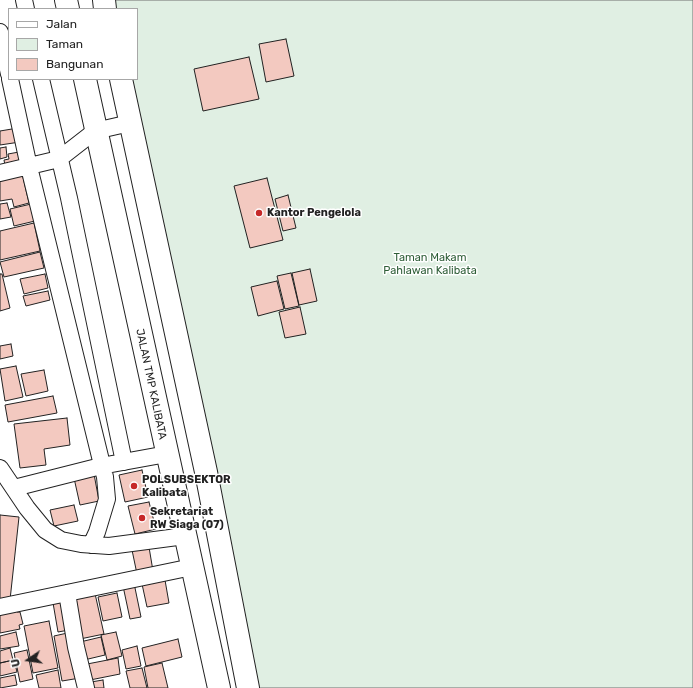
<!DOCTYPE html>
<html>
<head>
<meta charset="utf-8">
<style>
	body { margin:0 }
	#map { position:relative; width:693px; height:688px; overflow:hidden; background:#fff; font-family:Rubik,sans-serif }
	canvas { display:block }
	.legend { position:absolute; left:8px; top:8px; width:130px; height:72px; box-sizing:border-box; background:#fff; border:1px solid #a7a7a7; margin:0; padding:5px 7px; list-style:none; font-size:12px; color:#222 }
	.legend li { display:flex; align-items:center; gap:8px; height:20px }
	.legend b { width:20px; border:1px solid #a7a7a7 }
	.north { position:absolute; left:8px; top:640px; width:40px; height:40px; -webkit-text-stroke:3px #fff; paint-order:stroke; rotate:257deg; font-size:11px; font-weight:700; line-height:16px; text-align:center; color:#222 }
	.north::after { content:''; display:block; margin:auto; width:14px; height:18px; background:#222; clip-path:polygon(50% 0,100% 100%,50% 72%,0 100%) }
</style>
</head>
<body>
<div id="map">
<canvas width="693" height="688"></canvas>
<ul class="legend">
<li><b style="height:5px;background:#fff"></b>Jalan</li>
<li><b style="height:11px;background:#e0efe3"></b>Taman</li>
<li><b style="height:11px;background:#f3c9c0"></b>Bangunan</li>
</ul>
<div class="north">U</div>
</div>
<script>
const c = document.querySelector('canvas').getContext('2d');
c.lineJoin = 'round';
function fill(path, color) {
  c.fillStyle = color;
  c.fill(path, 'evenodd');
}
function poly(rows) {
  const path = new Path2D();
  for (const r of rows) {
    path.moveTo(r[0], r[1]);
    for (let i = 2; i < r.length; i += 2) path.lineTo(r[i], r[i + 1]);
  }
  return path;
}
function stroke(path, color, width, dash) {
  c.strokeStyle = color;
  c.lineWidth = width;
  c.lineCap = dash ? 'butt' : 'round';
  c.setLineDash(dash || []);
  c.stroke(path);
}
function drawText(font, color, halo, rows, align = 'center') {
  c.font = font + ' Rubik,sans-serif';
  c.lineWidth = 3;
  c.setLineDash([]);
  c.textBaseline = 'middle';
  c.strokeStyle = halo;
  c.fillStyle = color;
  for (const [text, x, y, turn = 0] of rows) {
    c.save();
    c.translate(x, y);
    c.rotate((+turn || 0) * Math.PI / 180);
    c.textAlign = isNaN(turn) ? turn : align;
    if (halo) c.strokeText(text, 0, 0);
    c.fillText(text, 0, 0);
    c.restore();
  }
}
const green = poly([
	[103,0,693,0,693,688,248,688,121,79,137,79,137,9,105,9,103,0]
]);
fill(green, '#e0efe3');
stroke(green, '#6f6f6f', 1);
const building = poly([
	[286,39,294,76,266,82,259,44,286,39],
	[249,57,259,99,203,111,194,69,249,57],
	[18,128,20,142,0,145,0,131,18,128],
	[6,147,7,157,0,159,0,148,6,147],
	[19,152,25,168,6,171,4,160,9,159,8,154,19,152],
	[22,173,29,203,14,207,12,199,0,201,0,178,22,173],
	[267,178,283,240,250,248,234,186,267,178],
	[288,195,296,228,283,231,275,199,288,195],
	[7,203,11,217,0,219,0,204,7,203],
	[31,204,35,221,14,226,10,209,31,204],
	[34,223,40,251,0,260,0,231,34,223],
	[40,252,44,268,4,277,0,262,40,252],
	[310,269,317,301,299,305,292,273,310,269],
	[291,273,299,306,285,309,277,276,291,273],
	[0,274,2,274,10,308,0,311,0,274],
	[45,274,48,288,24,294,20,279,45,274],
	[277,281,284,309,258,316,251,287,277,281],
	[48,291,50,300,26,306,23,296,48,291],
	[300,307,306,334,285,338,279,312,300,307],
	[11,344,13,356,0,359,0,346,11,344],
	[16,366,23,397,5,401,0,369,16,366],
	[44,370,48,391,26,396,21,374,44,370],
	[53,396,57,413,8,422,5,405,53,396],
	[67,418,70,445,44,449,46,465,20,468,14,424,67,418],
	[142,470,148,497,125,502,119,475,142,470],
	[94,474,99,501,80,505,74,478,94,474],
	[149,502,156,529,135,534,128,506,149,502],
	[74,505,78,521,54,526,50,510,74,505],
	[0,515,19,517,10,600,0,599,0,515],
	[149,547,153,571,137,574,132,550,149,547],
	[165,580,169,603,147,607,142,584,165,580],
	[134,583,141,617,130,619,123,586,134,583],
	[94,589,104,634,80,639,70,594,94,589],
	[117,593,122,617,103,621,98,597,117,593],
	[63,595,69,630,58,632,52,597,63,595],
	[15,606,17,612,20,612,23,624,19,625,20,629,0,633,0,609,15,606],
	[49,621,58,668,33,673,24,626,49,621],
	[16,632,19,646,0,649,0,636,16,632],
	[72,632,80,678,62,681,54,636,72,632],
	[116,632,122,656,107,660,101,635,116,632],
	[101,637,105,655,84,660,80,642,101,637],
	[178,639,182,657,146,666,142,648,178,639],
	[137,646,141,666,126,669,122,650,137,646],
	[10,648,13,660,0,663,0,651,10,648],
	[27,650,33,679,20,682,14,653,27,650],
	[118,658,120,674,85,681,82,665,118,658],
	[14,660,17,672,0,676,0,663,14,660],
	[162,663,168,688,148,688,144,667,162,663],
	[142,668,147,688,130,688,126,671,142,668],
	[58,670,61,688,39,688,36,675,58,670],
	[15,675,17,685,0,688,0,678,15,675],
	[103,680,104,688,92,688,91,682,103,680]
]);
fill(building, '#f3c9c0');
stroke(building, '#222', 1);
const street = poly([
	[24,0,26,9],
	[0,32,9,74],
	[10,79,29,167,105,477,107,499,97,532,91,545],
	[41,79,69,198,124,462],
	[0,173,59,159,95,131,130,123],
	[0,468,27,508,45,530,61,540,81,544,109,546,185,536],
	[14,488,101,466,167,454],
	[67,593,76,647,86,688],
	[0,607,192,567]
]);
const primary = poly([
	[66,0,68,9],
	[104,0,105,9],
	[85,79,219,688],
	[121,79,206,472,248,688]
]);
stroke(street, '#222', 18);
stroke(primary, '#222', 24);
stroke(street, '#fff', 16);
stroke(primary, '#fff', 22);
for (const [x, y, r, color] of [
	[259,213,4,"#c62828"],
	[134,486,4,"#c62828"],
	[142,518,4,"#c62828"]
]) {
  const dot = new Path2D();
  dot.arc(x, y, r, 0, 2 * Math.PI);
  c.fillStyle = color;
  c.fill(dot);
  stroke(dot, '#fff', 1.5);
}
drawText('bold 11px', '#222', '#fff', [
	["Kantor Pengelola",267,213],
	["POLSUBSEKTOR",142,480],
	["Kalibata",142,493],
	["Sekretariat",150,512],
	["RW Siaga (07)",150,525]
], 'left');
drawText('11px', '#2f5e38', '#fff', [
	["Taman Makam",430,258],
	["Pahlawan Kalibata",430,271]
]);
drawText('11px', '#222', '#fff', [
	["JALAN TMP KALIBATA",151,384,78]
]);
</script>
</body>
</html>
